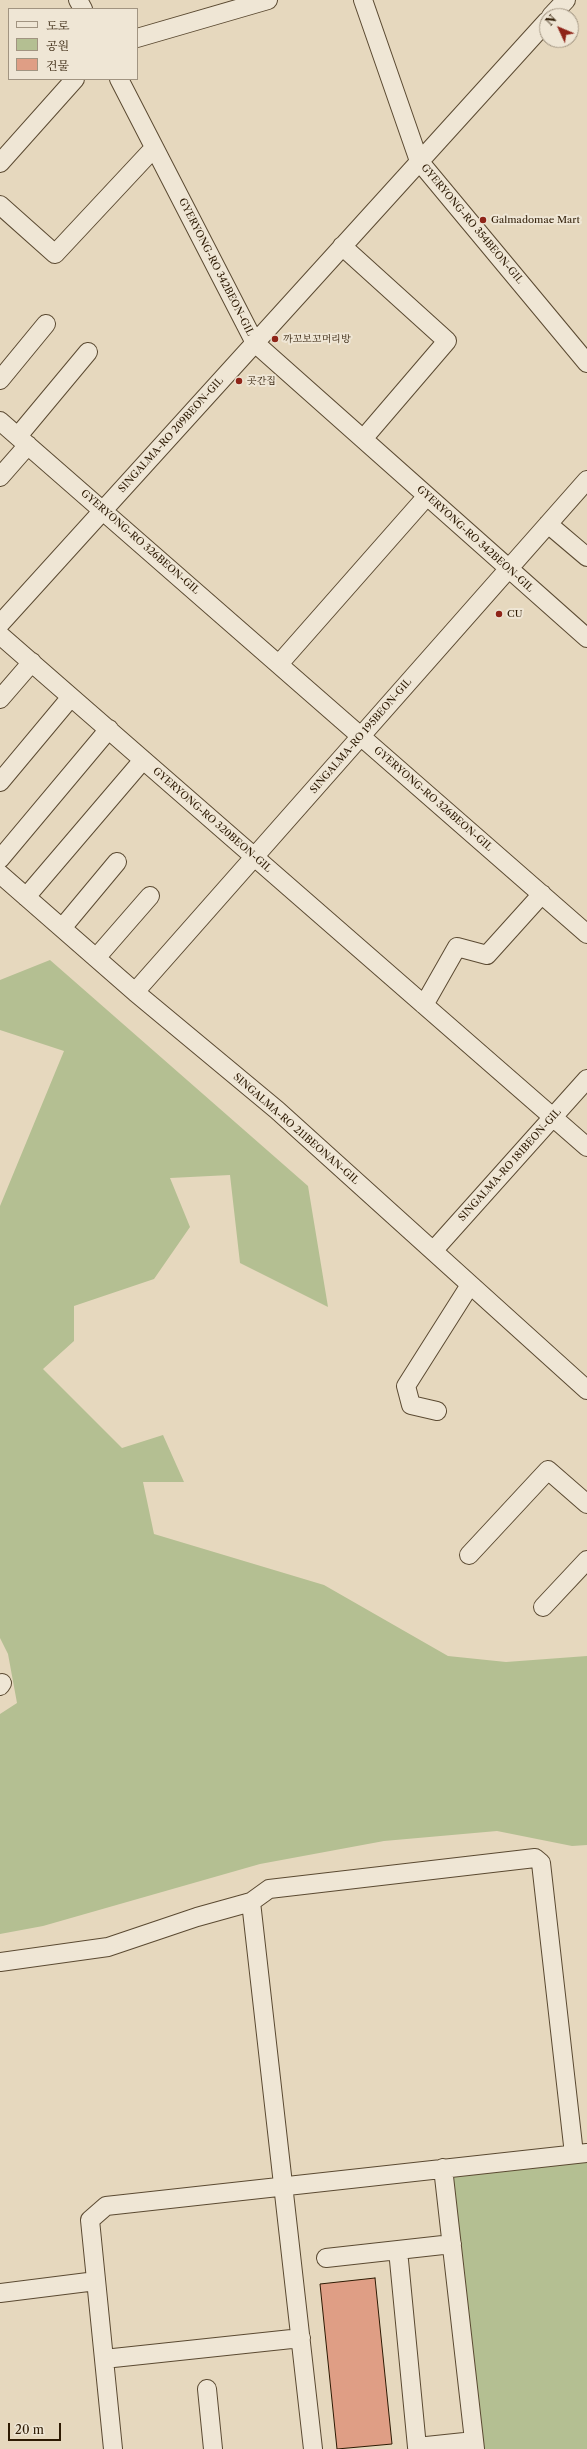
<!DOCTYPE html>
<html>
<head>
<meta charset="utf-8">
<style>
	body { margin:0 }
	#map { position:relative; width:587px; height:2449px; overflow:hidden; background:#e6d8be; font-family:"Libre Caslon Text","Noto Serif KR",serif }
	canvas { display:block }
	.legend { position:absolute; left:8px; top:8px; width:130px; height:72px; box-sizing:border-box; background:#efe6d5; border:1px solid #a19481; margin:0; padding:5px 7px; list-style:none; font-size:12px; color:#2d1a03 }
	.legend li { display:flex; align-items:center; gap:8px; height:20px }
	.legend b { width:20px; border:1px solid #a19481 }
	.north { position:absolute; left:539px; top:8px; width:40px; height:40px; box-sizing:border-box; background:#efe6d5; border:1px solid #a19481; border-radius:50%; rotate:314deg; font-size:11px; font-weight:700; line-height:16px; text-align:center; color:#2d1a03 }
	.north::after { content:''; display:block; margin:auto; width:14px; height:18px; background:#8f2418; clip-path:polygon(50% 0,100% 100%,50% 72%,0 100%) }
	.scale { position:absolute; left:8px; top:2423px; width:53px; height:18px; box-sizing:border-box; border:2px solid #2d1a03; border-top:0; padding-left:5px; font-size:12px; line-height:14px; white-space:nowrap; color:#2d1a03; -webkit-text-stroke:3px #efe6d5; paint-order:stroke }
</style>
</head>
<body>
<div id="map">
<canvas width="587" height="2449"></canvas>
<ul class="legend">
<li><b style="height:5px;background:#efe6d5"></b>도로</li>
<li><b style="height:11px;background:#b4bf92"></b>공원</li>
<li><b style="height:11px;background:#df9e85"></b>건물</li>
</ul>
<div class="north">N</div>
<div class="scale">20 m</div>
</div>
<script>
const c = document.querySelector('canvas').getContext('2d');
c.lineJoin = 'round';
function fill(path, color) {
  c.fillStyle = color;
  c.fill(path, 'evenodd');
}
function poly(rows) {
  const path = new Path2D();
  for (const r of rows) {
    path.moveTo(r[0], r[1]);
    for (let i = 2; i < r.length; i += 2) path.lineTo(r[i], r[i + 1]);
  }
  return path;
}
function stroke(path, color, width, dash) {
  c.strokeStyle = color;
  c.lineWidth = width;
  c.lineCap = dash ? 'butt' : 'round';
  c.setLineDash(dash || []);
  c.stroke(path);
}
function drawText(font, color, halo, rows, align = 'center') {
  c.font = font + ' "Libre Caslon Text","Noto Serif KR",serif';
  c.lineWidth = 4;
  c.setLineDash([]);
  c.textBaseline = 'middle';
  c.strokeStyle = halo;
  c.fillStyle = color;
  for (const [text, x, y, turn = 0] of rows) {
    c.save();
    c.translate(x, y);
    c.rotate((+turn || 0) * Math.PI / 180);
    c.textAlign = isNaN(turn) ? turn : align;
    if (halo) c.strokeText(text, 0, 0);
    c.fillText(text, 0, 0);
    c.restore();
  }
}
fill(poly([
	[50,960,308,1186,328,1307,240,1263,230,1175,170,1178,190,1227,154,1279,74,1306,74,1341,43,1369,122,1448,163,1435,184,1482,143,1482,154,1534,324,1585,448,1656,506,1662,587,1656,587,1845,572,1846,497,1831,384,1841,260,1864,43,1926,0,1934,0,1714,17,1703,8,1654,0,1638,0,1206,64,1051,0,1030,0,980],
	[587,2155,587,2449,481,2449,448,2173]
]), '#b4bf92');
const building = poly([
	[375,2278,392,2444,337,2449,320,2284,375,2278]
]);
fill(building, '#df9e85');
stroke(building, '#2d1a03', 1);
const minor = poly([
	[78,0,83,9],
	[363,0,419,161,587,363],
	[551,16,566,0],
	[137,38,268,0],
	[119,79,255,343,587,638],
	[0,163,75,79],
	[0,205,55,254,154,148],
	[342,246,447,341,363,439],
	[0,380,46,324],
	[0,421,587,934],
	[18,436,88,352],
	[0,477,28,445],
	[548,524,587,557],
	[0,624,547,21],
	[0,635,587,1147],
	[279,664,427,496],
	[0,699,32,662],
	[0,782,71,697],
	[0,859,109,729],
	[0,874,135,992,277,1110,587,1390],
	[26,897,143,760],
	[62,928,117,862],
	[96,958,150,896],
	[135,992,587,480],
	[424,1005,457,947,487,955,542,894],
	[433,1251,587,1079],
	[437,1411,411,1405,406,1386,470,1285],
	[469,1555,548,1470,587,1504],
	[543,1607,587,1560],
	[0,1686,2,1683],
	[0,1962,108,1947,197,1917,251,1902],
	[443,2168,475,2449],
	[398,2250,417,2447,474,2441],
	[326,2258,452,2244],
	[0,2293,96,2281],
	[104,2359,301,2338],
	[207,2389,213,2449],
	[113,2449,90,2220,106,2206,587,2153],
	[313,2449,251,1902,269,1889,535,1858,541,1863,574,2154]
]);
stroke(minor, '#5b4a32', 20);
stroke(minor, '#efe6d5', 18);
for (const [x, y, r, color] of [
	[483,220,4,"#8f2418"],
	[275,339,4,"#8f2418"],
	[239,381,4,"#8f2418"],
	[499,614,4,"#8f2418"]
]) {
  const dot = new Path2D();
  dot.arc(x, y, r, 0, 2 * Math.PI);
  c.fillStyle = color;
  c.fill(dot);
  stroke(dot, '#efe6d5', 1.5);
}
drawText('10px', '#2d1a03', '#efe6d5', [
	["Galmadomae Mart",491,220],
	["까꼬보꼬머리방",283,339],
	["곳간집",247,381],
	["CU",507,614]
], 'left');
drawText('10px', '#2d1a03', '#efe6d5', [
	["GYERYONG-RO 354BEON-GIL",472,224,50],
	["GYERYONG-RO 342BEON-GIL",216,267,63],
	["SINGALMA-RO 209BEON-GIL",171,435,-48],
	["GYERYONG-RO 342BEON-GIL",475,539,42],
	["GYERYONG-RO 326BEON-GIL",140,542,41],
	["SINGALMA-RO 195BEON-GIL",361,736,-49],
	["GYERYONG-RO 326BEON-GIL",433,799,41],
	["GYERYONG-RO 320BEON-GIL",212,820,41],
	["SINGALMA-RO 211BEONAN-GIL",296,1129,41],
	["SINGALMA-RO 181BEON-GIL",510,1165,-48]
]);
</script>
</body>
</html>
